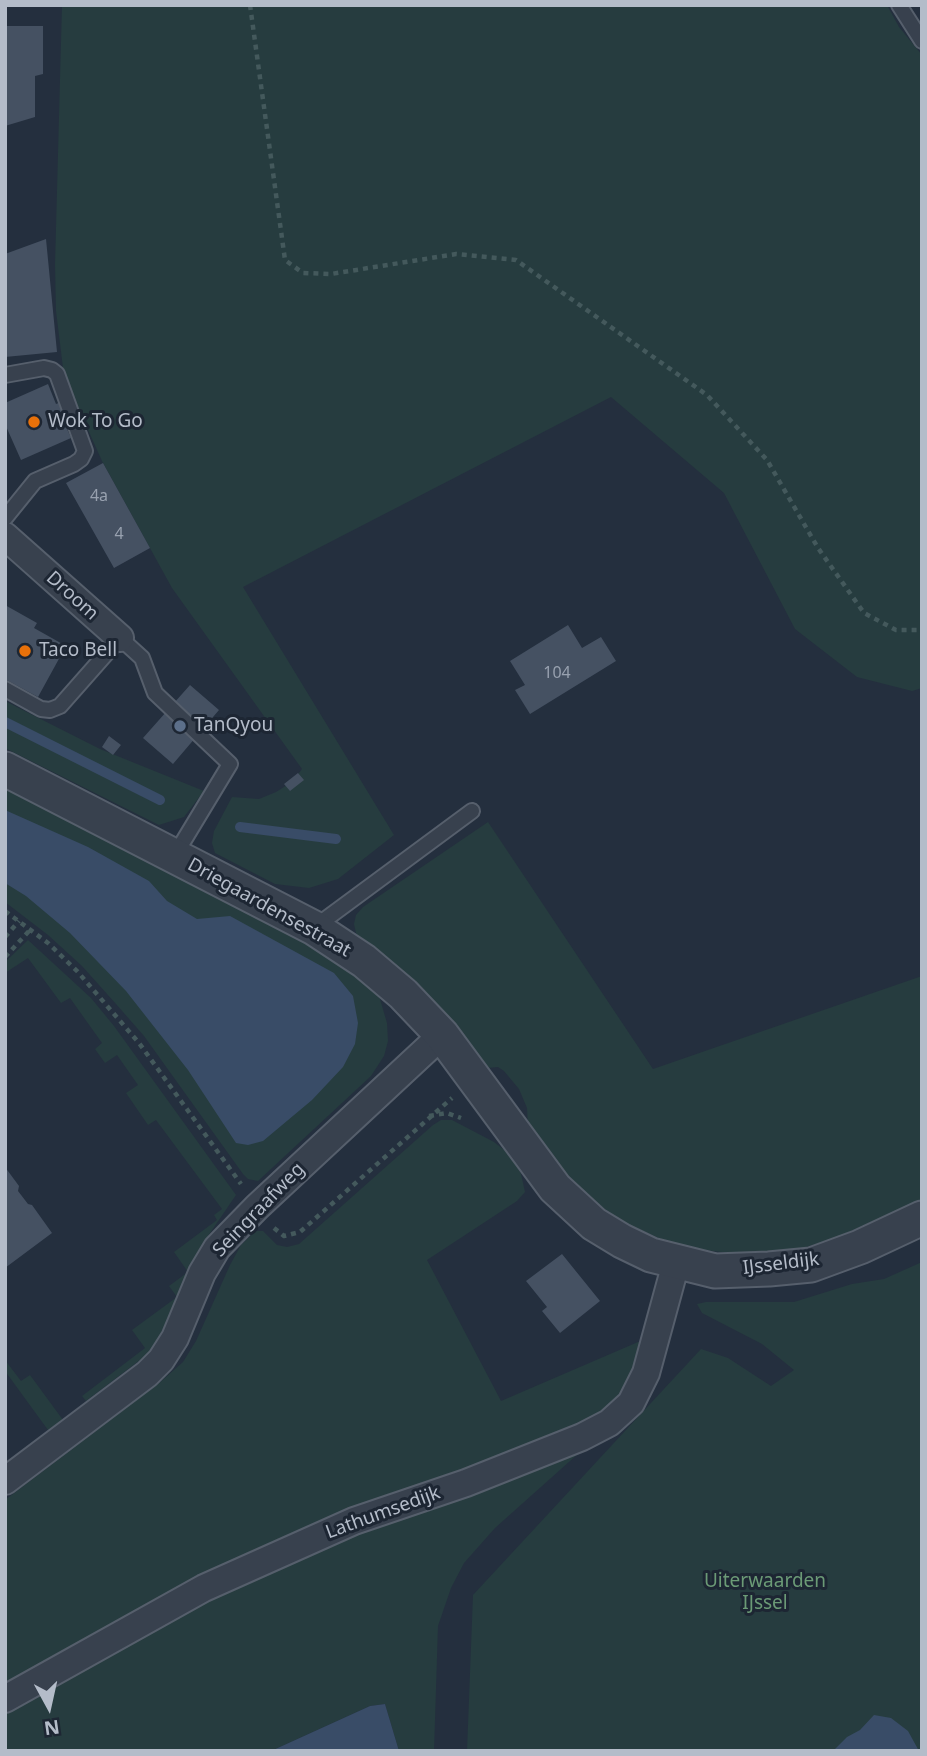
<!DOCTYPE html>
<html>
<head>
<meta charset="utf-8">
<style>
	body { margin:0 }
	#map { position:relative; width:927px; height:1756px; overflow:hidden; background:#242f3e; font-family:"Noto Sans",sans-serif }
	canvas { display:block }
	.frame { position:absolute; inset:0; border:7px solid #b4bcc9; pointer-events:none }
	.north { position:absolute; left:14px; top:1672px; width:70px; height:70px; -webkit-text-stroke:5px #1d2633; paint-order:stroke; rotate:172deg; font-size:19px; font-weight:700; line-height:28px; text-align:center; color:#b4bcc9 }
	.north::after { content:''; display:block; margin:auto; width:24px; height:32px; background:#b4bcc9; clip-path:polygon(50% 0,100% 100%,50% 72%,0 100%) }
</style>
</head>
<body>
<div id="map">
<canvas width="927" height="1756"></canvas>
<div class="frame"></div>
<div class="north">N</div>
</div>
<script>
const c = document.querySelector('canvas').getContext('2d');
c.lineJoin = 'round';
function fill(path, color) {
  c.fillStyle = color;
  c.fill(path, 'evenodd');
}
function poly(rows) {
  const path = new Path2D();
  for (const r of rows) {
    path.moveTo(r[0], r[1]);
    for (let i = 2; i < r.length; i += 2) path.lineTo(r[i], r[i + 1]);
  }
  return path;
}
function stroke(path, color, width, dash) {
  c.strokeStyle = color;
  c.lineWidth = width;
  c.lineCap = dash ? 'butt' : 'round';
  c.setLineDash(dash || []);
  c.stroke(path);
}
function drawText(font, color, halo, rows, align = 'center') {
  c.font = font + ' "Noto Sans",sans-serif';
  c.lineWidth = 6;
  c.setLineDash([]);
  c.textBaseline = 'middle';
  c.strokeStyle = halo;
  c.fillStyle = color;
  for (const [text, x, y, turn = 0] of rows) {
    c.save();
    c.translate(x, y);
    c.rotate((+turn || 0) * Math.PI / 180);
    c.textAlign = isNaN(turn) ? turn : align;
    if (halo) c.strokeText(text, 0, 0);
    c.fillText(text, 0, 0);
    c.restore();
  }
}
fill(poly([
	[62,5,887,5,899,27,922,55,922,688,912,691,857,677,795,629,724,493,611,397,243,587,394,835,338,879,309,888,275,884,215,853,212,843,214,831,232,797,259,799,276,792,292,782,302,769,172,588,102,461,64,376,56,311,55,265],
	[5,701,100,749,204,791,184,817,159,825,5,748],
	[5,790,15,793,330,955,372,988,380,999,387,1023,388,1041,384,1056,371,1076,258,1181,248,1179,243,1174,144,1036,116,1004,82,966,48,935,5,902],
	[488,822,653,1069,922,976,922,1199,838,1237,800,1249,769,1253,731,1253,694,1249,661,1239,621,1221,589,1197,547,1154,528,1127,527,1108,519,1089,504,1071,498,1067,487,1068,442,1010,417,983,382,954,364,943,356,933,354,924,356,915,363,907],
	[28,940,91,998,114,1026,236,1195,208,1236,168,1326,156,1345,144,1357,86,1401,82,1396,145,1348,132,1330,177,1297,169,1286,188,1272,174,1252,217,1220,214,1215,222,1209,156,1120,148,1125,126,1093,138,1085,117,1055,105,1063,95,1049,102,1043,70,998,61,1003,28,958,5,973,5,962],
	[441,1120,452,1120,494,1142,512,1156,521,1174,525,1192,517,1201,427,1260,501,1401,645,1339,645,1358,611,1411,5,1691,5,1500,158,1384,183,1362,196,1341,230,1265,241,1245,256,1231,263,1231,277,1245,287,1247,299,1244,433,1125],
	[922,1262,922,1751,467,1751,473,1595,701,1349,728,1358,771,1386,794,1370,762,1344,702,1313,697,1304,706,1302,794,1302,852,1284,884,1279],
	[5,1360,21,1381,30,1375,63,1420,48,1430,5,1371],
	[579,1447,579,1453,495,1528,464,1563,451,1588,438,1626,434,1751,399,1751,385,1704,370,1706,271,1751,5,1751,5,1710,230,1587,327,1543]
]), '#263c3f');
fill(poly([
	[5,810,88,847,149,881,167,901,197,919,230,916,334,973,353,996,358,1023,355,1044,343,1067,312,1100,263,1141,248,1145,236,1143,188,1070,126,991,70,933,26,896,5,883],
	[385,1704,399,1751,271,1751,370,1706],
	[874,1715,891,1718,908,1731,919,1751,833,1751,847,1737,860,1730]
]), '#394c67');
stroke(poly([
	[5,722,160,800],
	[240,827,336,839]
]), '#394c67', 10);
fill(poly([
	[5,26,43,26,43,74,35,76,35,117,5,126],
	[46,239,57,352,5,357,5,254],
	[48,384,56,404,61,402,65,413,61,415,71,438,21,460,5,424,5,403],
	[103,463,150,548,114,568,66,483],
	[5,605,37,623,34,628,66,646,38,697,5,679],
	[568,625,582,648,601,637,616,661,530,714,515,690,525,685,510,661],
	[190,685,219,710,173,764,143,738],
	[109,736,121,745,113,755,102,747],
	[298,773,304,780,290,791,284,784],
	[5,1167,19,1186,18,1191,28,1204,32,1205,52,1233,5,1268],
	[562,1254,600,1301,560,1333,542,1311,547,1307,526,1281]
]), '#455162');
const service = poly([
	[899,5,922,41],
	[5,375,44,368,52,370,57,374,85,451,81,459,74,464,35,481,5,518],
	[5,689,41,709,50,710,60,706,120,638,142,658,155,693,230,764,175,855],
	[315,927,472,811]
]);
const minor = poly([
	[5,536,120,638],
	[5,1481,147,1374,161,1360,175,1338,202,1273,217,1248,257,1207,442,1035],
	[5,1699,204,1588,354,1521,466,1483,582,1437,609,1423,631,1403,646,1373,676,1263]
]);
const tertiary = poly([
	[5,769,314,928,364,961,403,994,442,1035,555,1188,594,1224,622,1241,651,1255,715,1271,769,1269,811,1265,860,1247,922,1218]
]);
stroke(service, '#565f6c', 18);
stroke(minor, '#565f6c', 30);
stroke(tertiary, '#565f6c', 37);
stroke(poly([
	[250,5,285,260,303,273,331,274,456,254,516,260,707,395,767,460,818,548,864,613,896,630,922,630],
	[5,911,48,943,77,971,139,1043,241,1184],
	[5,937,19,921],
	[5,957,30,930],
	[429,1116,447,1113,461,1118],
	[274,1228,284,1236,300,1232,452,1098]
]), '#44595c', 4.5, [5, 5]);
stroke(service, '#38414e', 14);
stroke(minor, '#38414e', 26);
stroke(tertiary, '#38414e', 33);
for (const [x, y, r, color] of [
	[34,422,7,"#e8710a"],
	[25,651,7,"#e8710a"],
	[180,726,7,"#5c6f8a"]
]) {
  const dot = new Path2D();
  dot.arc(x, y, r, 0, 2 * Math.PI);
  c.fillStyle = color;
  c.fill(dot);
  stroke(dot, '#1d2633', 2.5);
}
drawText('16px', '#98a1af', null, [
	["4a",99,496],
	["4",119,534],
	["104",557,673]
]);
drawText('19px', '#b4bcc9', '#1d2633', [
	["Wok To Go",48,422],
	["Taco Bell",39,651],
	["TanQyou",194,726]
], 'left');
drawText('19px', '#b4bcc9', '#1d2633', [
	["Droom",72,596,42],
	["Driegaardensestraat",269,908,29],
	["Seingraafweg",259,1210,-46],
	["IJsseldijk",781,1264,-7],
	["Lathumsedijk",383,1513,-20]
]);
drawText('19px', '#6b9a76', '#1d2633', [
	["Uiterwaarden",765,1582],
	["IJssel",765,1604]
]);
</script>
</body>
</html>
